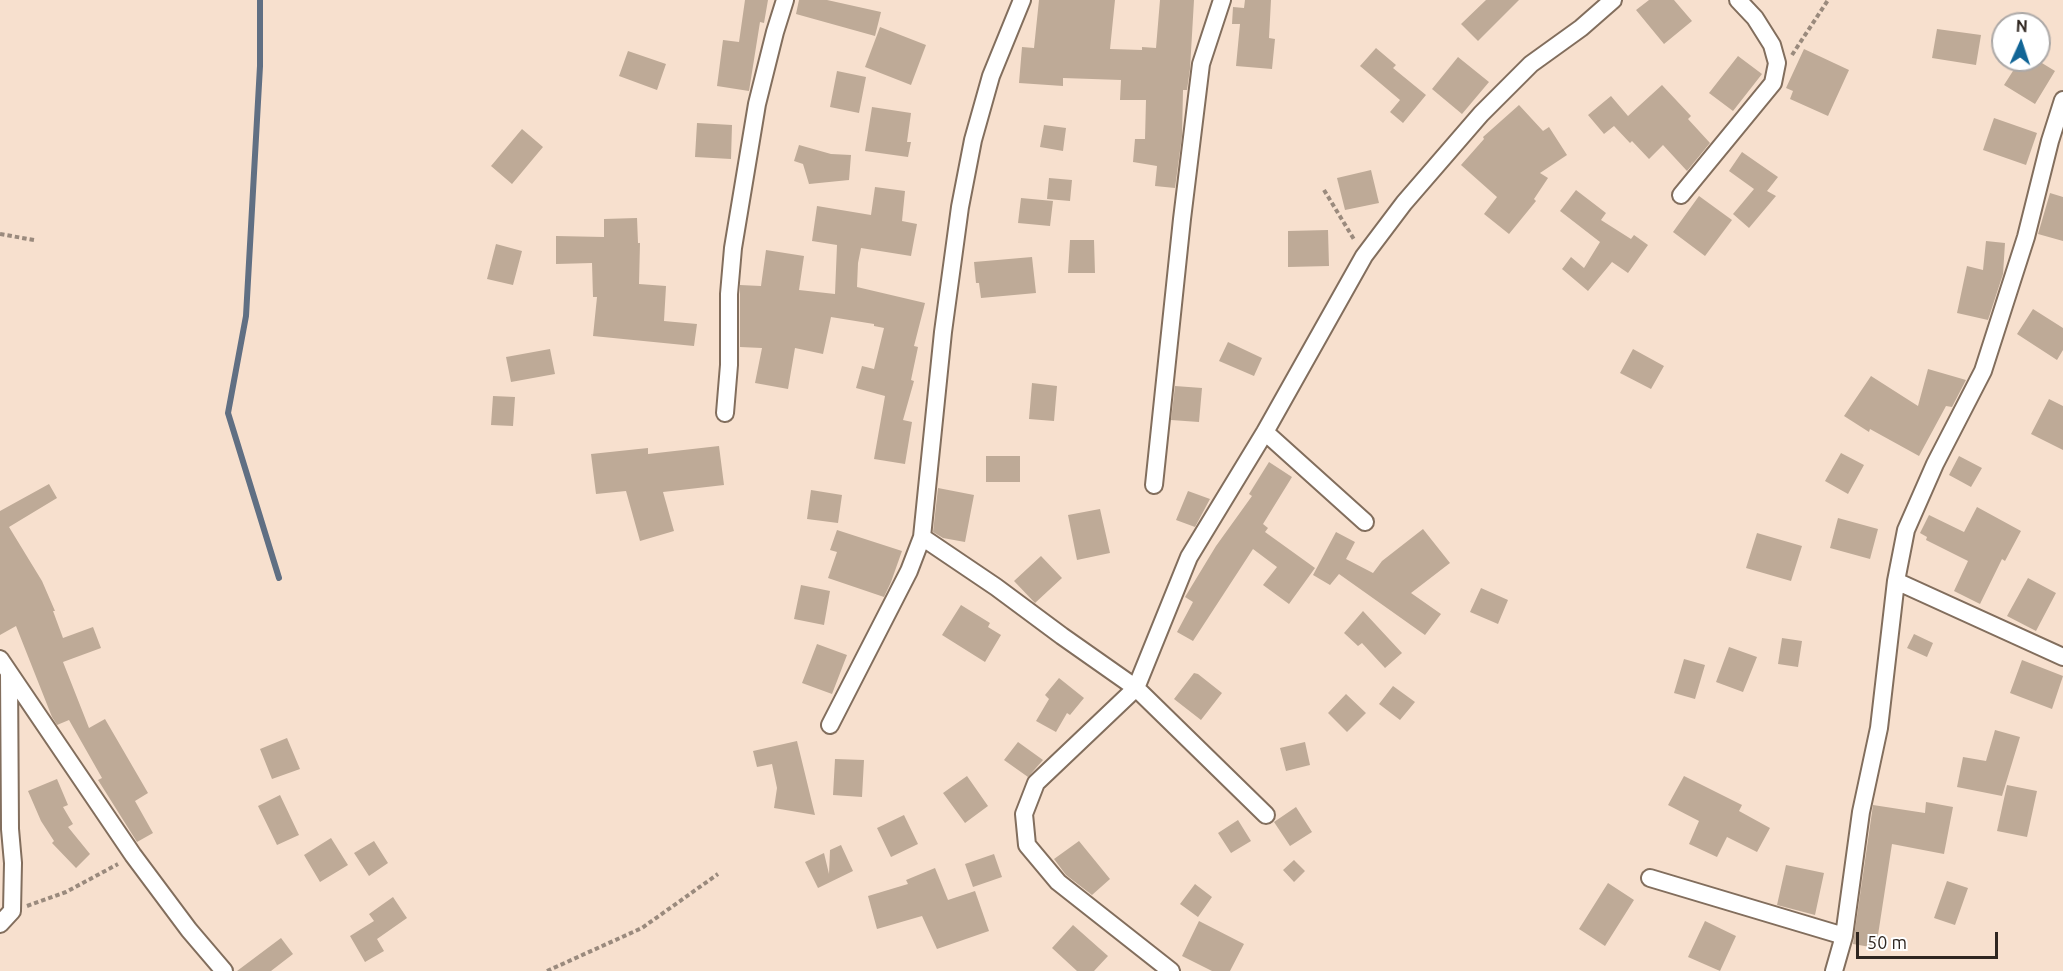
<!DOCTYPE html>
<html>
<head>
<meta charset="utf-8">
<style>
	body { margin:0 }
	#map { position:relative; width:2063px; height:971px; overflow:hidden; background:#f7e0ce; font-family:Ubuntu,sans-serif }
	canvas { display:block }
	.north { position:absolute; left:1991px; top:12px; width:60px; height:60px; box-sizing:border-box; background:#fff; border:2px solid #aca8a6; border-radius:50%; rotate:3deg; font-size:16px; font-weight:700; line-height:24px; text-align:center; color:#2f2620 }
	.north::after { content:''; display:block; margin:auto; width:21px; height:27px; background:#116596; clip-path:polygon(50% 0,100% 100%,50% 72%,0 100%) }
	.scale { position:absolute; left:1856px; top:932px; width:142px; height:27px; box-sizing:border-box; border:3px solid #2f2620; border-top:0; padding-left:8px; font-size:18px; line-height:21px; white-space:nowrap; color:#2f2620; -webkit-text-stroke:4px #fff; paint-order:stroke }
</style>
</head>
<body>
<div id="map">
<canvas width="2063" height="971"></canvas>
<div class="north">N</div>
<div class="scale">50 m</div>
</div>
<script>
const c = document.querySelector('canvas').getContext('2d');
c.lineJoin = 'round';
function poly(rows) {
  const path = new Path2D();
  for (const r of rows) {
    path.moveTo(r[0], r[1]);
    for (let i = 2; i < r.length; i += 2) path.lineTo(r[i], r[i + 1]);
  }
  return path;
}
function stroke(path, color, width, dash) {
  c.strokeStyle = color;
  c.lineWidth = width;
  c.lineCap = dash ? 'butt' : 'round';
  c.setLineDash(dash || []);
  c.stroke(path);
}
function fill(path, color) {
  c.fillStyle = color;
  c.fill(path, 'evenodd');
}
stroke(poly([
	[260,0,260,66,246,316,228,413,279,578]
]), '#606f83', 6);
fill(poly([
	[745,0,768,0,764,23,760,22,749,91,717,86,723,40,739,42],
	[799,0,827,0,881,12,875,36,796,14],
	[1039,0,1115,0,1110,49,1142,50,1142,47,1156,48,1160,0,1194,0,1190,69,1187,90,1183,90,1182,136,1175,188,1155,186,1157,166,1133,162,1135,139,1145,139,1146,100,1120,100,1121,80,1063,78,1063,86,1019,83,1022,47,1034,48],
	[1245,0,1271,0,1269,38,1275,39,1272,69,1236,66,1240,24,1232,24,1233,7,1244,8],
	[1486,0,1519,0,1478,41,1461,24],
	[1649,0,1674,0,1692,21,1664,44,1636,10],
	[880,27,926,45,911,85,865,67],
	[1937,29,1981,35,1976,65,1932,58],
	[1376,48,1396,65,1393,68,1426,95,1403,123,1390,112,1400,100,1360,66],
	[1804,49,1849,70,1828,116,1790,99,1793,91,1786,88],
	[628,51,666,64,657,90,619,76],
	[1738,56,1762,74,1733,111,1709,93],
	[1458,57,1489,82,1462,114,1432,89],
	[2020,60,2037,60,2055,71,2035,104,2004,85],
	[837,71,866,77,859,113,830,107],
	[1662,85,1691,116,1688,119,1710,143,1687,171,1663,145,1649,159,1632,141,1630,143,1614,126,1604,134,1588,115,1611,96,1628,116],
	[1519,105,1543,131,1549,127,1567,155,1540,173,1548,178,1534,199,1536,201,1509,234,1484,214,1497,197,1461,165,1484,139,1483,137],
	[872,107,911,113,907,142,911,142,908,157,865,151],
	[1994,118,2037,133,2026,165,1983,150],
	[697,123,732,125,731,159,695,157],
	[1044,125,1066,128,1063,151,1040,147],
	[522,129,543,147,512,184,491,166],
	[799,145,831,154,851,155,849,180,809,184,803,164,794,161],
	[1742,152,1778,177,1767,191,1776,196,1749,228,1733,214,1754,189,1729,171],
	[1371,170,1379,203,1345,210,1337,178],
	[1049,178,1072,180,1070,201,1047,199],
	[875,187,905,191,902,221,917,224,911,256,861,248,858,263,857,287,925,303,914,346,918,347,911,380,914,381,903,420,912,422,905,464,874,459,885,396,856,388,862,366,874,369,884,328,874,326,874,324,831,317,823,354,795,348,788,389,755,383,762,348,740,347,740,285,761,286,766,250,804,256,799,290,835,294,837,245,812,241,817,206,871,215],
	[1576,190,1606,213,1601,220,1631,239,1634,235,1648,245,1628,273,1612,262,1588,291,1562,269,1571,257,1584,268,1600,242,1560,211],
	[2050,193,2063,197,2063,241,2038,234],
	[1699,196,1732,220,1705,256,1673,232],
	[1021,198,1053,201,1050,226,1018,223],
	[637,218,638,243,640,243,639,284,666,286,664,321,697,324,694,346,593,336,597,297,593,297,592,263,556,264,556,236,604,237,604,219],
	[1328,230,1329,266,1288,267,1288,231],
	[1070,240,1094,240,1095,273,1068,273],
	[1986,241,2005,243,2003,274,1988,320,1957,313,1967,266,1983,270],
	[496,244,522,251,513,285,487,279],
	[1032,257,1036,293,981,298,979,283,976,283,974,262],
	[2033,309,2063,328,2063,350,2057,360,2017,334],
	[1228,342,1262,358,1254,376,1219,361],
	[550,349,555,374,511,382,506,357],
	[1633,349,1664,366,1651,389,1620,373],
	[1928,369,1966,380,1952,407,1946,406,1919,456,1870,429,1869,432,1844,416,1871,376,1918,406],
	[1032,383,1057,386,1054,421,1029,419],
	[1175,386,1202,388,1199,422,1171,420],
	[493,396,515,397,513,426,491,425],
	[2049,399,2063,406,2063,450,2031,434],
	[719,446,724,485,663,492,674,531,640,541,626,491,596,494,591,454,648,448,648,454],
	[1841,453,1864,465,1848,494,1825,481],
	[986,456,1020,456,1020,482,986,482],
	[1959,456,1982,468,1971,487,1949,475],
	[1269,462,1292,477,1263,524,1268,528,1265,532,1315,568,1289,604,1263,585,1277,567,1253,549,1193,641,1177,632,1193,602,1185,597,1216,546,1252,496,1249,494],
	[49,484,57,498,9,527,42,581,55,611,53,611,63,638,93,627,101,648,63,662,89,728,105,719,148,793,135,801,153,833,137,842,98,780,102,778,69,720,57,725,52,717,16,626,0,635,0,511],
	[938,488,974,495,965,542,943,538,933,532],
	[811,490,842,495,838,523,807,519],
	[1188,491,1210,499,1195,527,1176,520],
	[1977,507,2021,531,2005,561,2002,559,1980,604,1954,591,1968,561,1926,540,1927,537,1920,533,1929,515,1964,532],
	[1100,509,1110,553,1077,560,1068,515],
	[1838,518,1878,529,1870,559,1830,548],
	[1423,529,1450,563,1411,593,1441,614,1425,635,1339,574,1330,585,1313,575,1336,532,1355,542,1346,559,1373,573,1382,561],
	[837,530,902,551,891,582,884,597,828,578,837,552,830,550],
	[1757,533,1802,546,1791,581,1746,568],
	[1041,556,1062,578,1035,603,1014,581],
	[2028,578,2056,593,2036,631,2007,616],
	[801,585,830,591,824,625,794,619],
	[1481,588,1508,600,1498,624,1470,612],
	[961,605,990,623,988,627,1001,635,985,662,942,635],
	[1363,611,1402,653,1385,668,1362,643,1358,646,1344,633],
	[1914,634,1933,643,1927,657,1907,648],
	[1782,638,1802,641,1798,667,1778,664],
	[817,644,847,655,832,694,802,683],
	[1729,647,1757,657,1743,692,1716,682],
	[1684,659,1705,665,1695,699,1674,693],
	[2022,660,2063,676,2052,709,2010,693],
	[1194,673,1198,674,1222,693,1201,720,1174,699],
	[1059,678,1084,698,1070,715,1067,713,1056,732,1036,721,1049,699,1045,695],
	[1393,686,1415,702,1400,720,1379,704],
	[1346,694,1366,713,1347,732,1328,713],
	[1995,730,2020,737,2002,796,1957,787,1963,757,1986,761],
	[287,738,300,769,272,779,260,749],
	[797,741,815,815,774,808,777,788,772,764,757,767,753,751],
	[1018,742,1043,760,1028,777,1004,760],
	[1305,742,1310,765,1286,771,1280,748],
	[835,759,864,760,862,797,833,795],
	[967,776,988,806,965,823,943,793],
	[1684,776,1742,805,1739,811,1770,828,1757,852,1727,837,1717,857,1689,844,1699,821,1668,805],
	[57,779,68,805,63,807,73,824,68,827,90,854,76,868,52,843,54,841,41,821,28,791],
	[2007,785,2037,791,2027,837,1997,831],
	[280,795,299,835,277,845,258,806],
	[1926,802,1953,807,1944,854,1892,844,1876,948,1853,944,1873,805,1925,813],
	[1296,807,1312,832,1290,846,1274,822],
	[904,815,918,844,891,857,877,828],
	[1238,820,1251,841,1231,853,1218,833],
	[331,838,348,865,320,882,304,855],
	[374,841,388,863,369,876,354,853],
	[1079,841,1110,879,1092,895,1066,875,1054,859],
	[841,845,853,871,818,888,805,862,824,853,829,874,830,850],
	[994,854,1002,877,973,887,965,864],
	[1294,860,1305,871,1294,882,1283,870],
	[1786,865,1824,873,1815,915,1777,905],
	[935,868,948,900,975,891,989,931,937,949,922,916,877,929,868,896,908,884,906,880],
	[1947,881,1968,888,1955,925,1934,918],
	[1608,883,1634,900,1605,946,1579,929],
	[1195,884,1212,897,1198,917,1180,904],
	[393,897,407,918,377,939,384,951,365,962,350,936,374,921,369,914],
	[1199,921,1244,944,1230,971,1212,971,1182,956],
	[1705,921,1736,936,1720,971,1688,957],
	[1073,925,1108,956,1094,971,1077,971,1052,948],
	[281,938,293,954,271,971,237,971]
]), '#beaa97');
const street = poly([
	[1681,195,1773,83,1777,63,1772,45,1755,18,1738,0],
	[725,413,729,365,729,294,733,248,757,104,775,32,785,0],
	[1265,432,1365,522],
	[1154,485,1182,219,1201,64,1222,0],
	[922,537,996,587,1062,636,1136,688,1266,815],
	[1896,581,2063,657],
	[0,659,133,855,189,930,224,971],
	[830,725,909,571,922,537,943,332,960,207,973,140,991,76,1022,0],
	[1650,878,1844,936],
	[0,924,12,911,13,863,10,829,9,673],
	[1171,971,1058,882,1027,845,1024,814,1036,783,1136,688,1189,557,1265,432,1364,256,1404,203,1481,114,1531,64,1581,28,1613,0],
	[1834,971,1844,936,1861,812,1879,728,1896,581,1906,530,1935,464,1983,371,2026,237,2050,141,2063,100]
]);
stroke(street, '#826e5d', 20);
stroke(poly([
	[1792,55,1828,0],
	[1324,190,1355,241],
	[0,234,34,240],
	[27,906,66,892,118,864],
	[547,971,642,928,718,874]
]), '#9a8a7d', 4, [4.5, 3]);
stroke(street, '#fff', 16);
</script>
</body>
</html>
